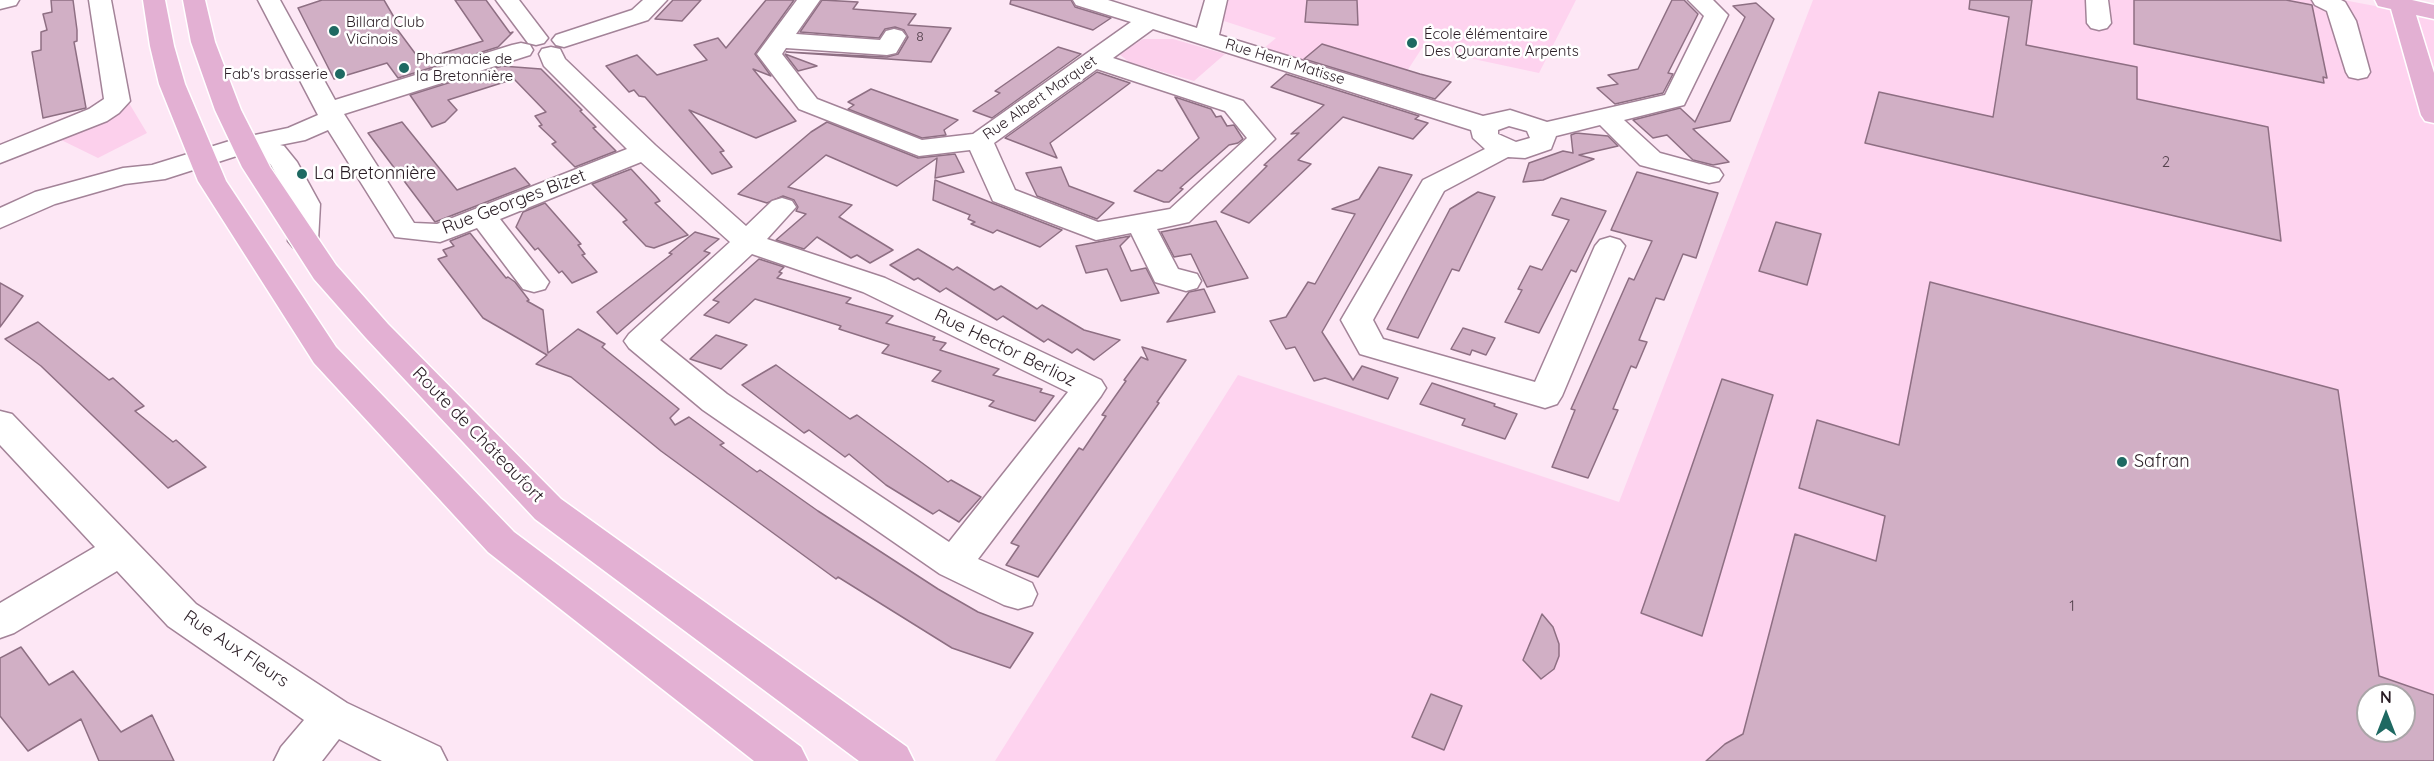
<!DOCTYPE html>
<html>
<head>
<meta charset="utf-8">
<style>
	body { margin:0 }
	#map { position:relative; width:2434px; height:761px; overflow:hidden; background:#fde7f5; font-family:Quicksand,sans-serif }
	canvas { display:block }
	.north { position:absolute; left:2356px; top:683px; width:60px; height:60px; box-sizing:border-box; background:#fff; border:2px solid #aaa5a8; border-radius:50%; rotate:0deg; font-size:16px; font-weight:700; line-height:24px; text-align:center; color:#2a1d25 }
	.north::after { content:''; display:block; margin:auto; width:21px; height:27px; background:#1e6962; clip-path:polygon(50% 0,100% 100%,50% 72%,0 100%) }
</style>
</head>
<body>
<div id="map">
<canvas width="2434" height="761"></canvas>
<div class="north">N</div>
</div>
<script>
const c = document.querySelector('canvas').getContext('2d');
c.lineJoin = 'round';
function fill(path, color) {
  c.fillStyle = color;
  c.fill(path, 'evenodd');
}
function poly(rows) {
  const path = new Path2D();
  for (const r of rows) {
    path.moveTo(r[0], r[1]);
    for (let i = 2; i < r.length; i += 2) path.lineTo(r[i], r[i + 1]);
  }
  return path;
}
function stroke(path, color, width, dash) {
  c.strokeStyle = color;
  c.lineWidth = width;
  c.lineCap = dash ? 'butt' : 'round';
  c.setLineDash(dash || []);
  c.stroke(path);
}
function drawText(font, color, halo, rows, align = 'center') {
  c.font = font + ' Quicksand,sans-serif';
  c.lineWidth = 5;
  c.setLineDash([]);
  c.textBaseline = 'middle';
  c.strokeStyle = halo;
  c.fillStyle = color;
  for (const [text, x, y, turn = 0] of rows) {
    c.save();
    c.translate(x, y);
    c.rotate((+turn || 0) * Math.PI / 180);
    c.textAlign = isNaN(turn) ? turn : align;
    if (halo) c.strokeText(text, 0, 0);
    c.fillText(text, 0, 0);
    c.restore();
  }
}
fill(poly([
	[1226,0,1576,0,1539,73,1422,48,1396,88,1264,48,1276,38,1224,21,1222,16],
	[1813,0,2343,0,2434,17,2434,761,995,761,1238,375,1619,502],
	[2368,695,2404,695,2404,731,2368,731]
]), '#fed3ef');
fill(poly([
	[1143,39,1173,39,1225,54,1194,81,1129,62,1119,54],
	[129,103,147,133,98,158,53,136,108,117]
]), '#fcd0ec');
const building = poly([
	[51,0,73,0,77,30,77,41,74,42,86,108,43,118,32,52,41,50,41,32,47,30,43,14,52,12,51,0],
	[322,0,384,0,398,24,394,25,420,60,483,41,455,0,486,0,510,33,513,32,498,47,398,78,387,63,334,79,298,8,322,0],
	[673,0,701,0,682,21,655,19,673,0],
	[766,0,794,0,755,54,771,76,753,69,796,121,756,138,689,110,724,151,720,152,732,167,712,174,645,97,639,96,634,90,629,92,606,66,637,55,657,75,707,60,694,45,718,38,726,48,766,0],
	[822,0,858,2,853,9,916,14,908,25,951,28,931,62,786,52,887,57,898,54,908,37,904,30,895,27,885,29,879,38,800,32,822,0],
	[1011,0,1071,0,1075,7,1111,18,1093,30,1010,4,1011,0],
	[1307,0,1357,0,1358,25,1305,22,1307,0],
	[1672,0,1684,0,1698,14,1668,73,1673,74,1663,93,1615,104,1597,88,1618,84,1608,75,1638,69,1672,0],
	[1970,0,2032,0,2026,45,2137,67,2137,99,2268,127,2281,241,1865,143,1879,92,1993,117,2009,17,1969,9,1970,0],
	[2134,0,2286,0,2312,5,2327,78,2323,77,2324,83,2134,44,2134,0],
	[1756,3,1774,19,1730,121,1693,129,1729,162,1713,165,1693,160,1667,135,1653,138,1633,120,1680,108,1695,122,1745,17,1733,6,1756,3],
	[1322,44,1420,74,1451,82,1435,99,1304,59,1322,44],
	[1058,47,1081,54,992,118,973,111,1000,93,995,91,1058,47],
	[785,54,817,66,798,71,785,54],
	[502,66,541,69,582,110,580,111,596,127,593,128,616,151,575,167,552,144,556,142,539,126,542,125,535,116,546,112,514,79,448,100,457,110,445,122,432,127,410,95,502,66],
	[1097,72,1130,83,1050,143,1057,158,1005,138,1097,72],
	[1286,74,1419,116,1415,119,1428,123,1413,139,1343,117,1298,160,1311,164,1249,223,1221,212,1267,166,1264,165,1299,133,1291,134,1324,105,1271,87,1286,74],
	[871,89,958,120,944,130,946,135,922,138,848,109,854,105,848,102,871,89],
	[1175,97,1211,109,1216,117,1221,116,1227,126,1234,125,1243,139,1238,143,1229,145,1180,188,1183,189,1169,202,1164,202,1134,191,1158,170,1162,171,1199,138,1175,97],
	[402,122,457,190,515,168,530,185,435,222,368,133,402,122],
	[827,122,918,158,955,154,964,172,935,178,937,158,897,186,826,155,788,187,852,205,839,217,893,250,870,263,857,255,851,258,817,237,804,249,776,240,806,214,796,211,798,207,794,200,783,196,767,203,738,194,811,132,827,122],
	[1576,133,1608,136,1618,146,1579,155,1594,159,1543,180,1523,182,1529,163,1563,151,1573,153,1571,135,1576,133],
	[1061,167,1069,186,1114,203,1097,219,1037,196,1026,173,1061,167],
	[1379,167,1412,175,1322,332,1353,380,1362,366,1398,378,1388,399,1325,378,1314,381,1295,347,1286,349,1270,321,1286,317,1308,282,1315,284,1355,214,1332,209,1359,199,1379,167],
	[631,169,656,196,660,201,655,203,688,235,654,248,646,246,623,222,627,220,592,184,631,169],
	[1637,172,1718,193,1696,258,1683,254,1664,300,1656,298,1639,340,1647,342,1636,368,1631,366,1613,409,1618,410,1588,478,1552,467,1575,410,1571,409,1629,278,1634,280,1652,241,1611,230,1637,172],
	[935,180,992,203,1062,230,1040,247,997,230,993,233,971,224,975,222,968,219,970,215,933,200,935,180],
	[1478,192,1495,197,1459,271,1452,269,1418,338,1387,329,1450,209,1478,192],
	[1561,198,1606,211,1576,272,1571,270,1539,333,1505,322,1522,290,1518,289,1530,266,1542,270,1569,220,1552,215,1561,198],
	[545,203,581,244,578,245,585,254,582,255,597,272,572,283,562,271,559,273,538,248,535,250,516,227,523,212,545,203],
	[1216,221,1248,278,1207,287,1191,254,1174,257,1161,232,1216,221],
	[1776,222,1821,234,1807,285,1759,271,1776,222],
	[695,232,719,239,704,251,710,253,617,334,597,312,672,254,669,253,695,232],
	[470,233,506,278,508,277,515,282,529,300,527,301,543,310,548,353,578,329,605,344,602,347,679,409,670,418,675,425,689,417,724,443,720,445,757,472,760,470,818,511,938,589,978,612,1033,633,1010,668,952,648,838,577,836,579,661,451,571,377,536,364,547,355,483,318,438,259,447,256,443,250,454,246,450,241,470,233],
	[1130,236,1120,246,1131,271,1146,268,1159,293,1121,301,1107,269,1086,273,1076,246,1130,236],
	[918,249,953,270,957,267,994,290,1001,286,1037,309,1042,305,1084,330,1120,340,1094,360,1077,349,1072,353,1048,339,1044,342,1003,316,997,320,946,288,940,292,918,278,914,280,890,265,918,249],
	[759,259,784,267,779,272,782,273,777,278,851,298,846,303,893,316,886,323,935,337,933,340,946,343,940,350,999,369,993,375,1042,389,1040,392,1054,396,1035,421,989,406,994,401,932,381,941,371,882,353,889,345,839,329,841,326,755,299,729,323,704,315,719,302,713,300,759,259],
	[1930,282,2338,390,2379,676,2434,695,2434,761,1706,761,1725,744,1743,734,1795,534,1876,561,1885,516,1799,488,1817,420,1899,445,1930,282],
	[2368,695,2404,695,2404,731,2368,731,2368,695],
	[0,283,23,296,0,327,0,283],
	[1204,289,1215,312,1167,322,1189,292,1204,289],
	[38,322,109,380,113,378,144,406,135,411,173,442,176,440,206,467,168,488,41,366,5,339,38,322],
	[1463,328,1495,338,1486,355,1472,350,1470,355,1451,349,1463,328],
	[716,335,747,345,721,369,690,359,716,335],
	[1142,347,1186,360,1157,402,1159,403,1038,577,1006,565,1019,546,1011,543,1079,448,1083,450,1106,416,1102,415,1126,381,1124,380,1141,357,1148,360,1142,347],
	[776,365,850,419,857,415,948,482,951,480,981,497,959,522,939,510,933,514,886,485,849,454,845,457,809,430,804,433,742,385,776,365],
	[1722,379,1773,395,1702,636,1641,613,1722,379],
	[1432,383,1495,404,1494,406,1517,414,1505,439,1462,425,1465,419,1420,404,1432,383],
	[1542,614,1553,627,1559,644,1559,656,1554,669,1541,679,1523,660,1542,614],
	[21,647,49,685,73,671,121,732,152,715,174,761,99,761,81,719,28,751,0,716,0,658,21,647],
	[1431,694,1462,706,1444,750,1412,737,1431,694]
]);
fill(building, '#d1afc5');
stroke(building, '#8e6f83', 1.5);
const minor = poly([
	[0,0,19,0,16,5,0,9,0,0],
	[89,0,111,0,130,101,119,113,107,121,0,163,0,145,89,109,104,99,89,0],
	[258,0,280,0,335,100,512,45,521,43,530,45,533,50,530,55,344,114,414,223,437,224,627,149,544,66,539,54,542,49,551,47,560,49,565,59,655,145,746,226,772,201,782,198,792,201,796,207,767,239,885,278,1101,380,1106,388,1101,396,978,559,1032,583,1037,594,1032,605,1018,609,1004,605,940,574,703,410,629,348,624,341,629,334,730,242,641,162,500,219,549,282,545,289,534,292,523,289,477,228,440,242,395,237,328,130,305,140,280,145,284,146,297,162,320,204,318,241,313,247,303,250,293,247,288,241,292,204,271,165,265,158,246,153,165,179,125,184,55,204,0,228,0,208,35,192,123,168,152,165,236,139,288,128,318,115,258,0],
	[752,254,863,292,1068,392,949,542,727,394,660,340,752,254],
	[496,0,519,0,548,38,544,43,536,45,528,43,496,0],
	[643,0,667,0,648,20,564,47,556,45,552,40,556,35,632,10,643,0],
	[797,0,820,0,796,34,880,40,886,31,894,29,902,31,906,36,899,48,896,53,887,55,786,48,782,54,817,99,922,140,973,134,1131,22,1076,5,1073,0,1108,0,1197,28,1205,0,1227,0,1219,35,1483,116,1510,110,1547,122,1665,95,1704,16,1688,0,1713,0,1728,15,1684,105,1624,120,1660,153,1719,169,1723,175,1719,181,1709,183,1640,165,1600,125,1556,136,1551,149,1525,158,1508,157,1444,191,1373,320,1383,339,1535,382,1595,246,1600,240,1610,237,1620,240,1625,246,1562,396,1557,404,1545,408,1360,354,1341,320,1423,180,1485,149,1473,138,1471,130,1153,29,1113,58,1243,101,1275,139,1189,222,1157,229,1178,269,1197,274,1201,281,1197,288,1186,291,1155,282,1131,233,1096,240,993,201,970,150,919,156,799,109,757,54,797,0],
	[1097,69,1225,111,1247,138,1170,209,1098,222,1015,190,994,143,1097,69],
	[1509,126,1527,131,1530,138,1516,142,1498,134,1498,130,1509,126],
	[2086,0,2108,0,2111,23,2107,28,2099,30,2091,28,2087,23,2086,0],
	[2312,0,2341,0,2345,2,2356,21,2370,72,2367,77,2358,79,2349,77,2346,72,2327,11,2315,5,2312,0],
	[0,411,12,414,196,604,347,703,440,747,447,761,382,761,339,739,322,761,274,761,281,747,304,720,168,626,117,571,14,633,0,638,0,603,95,547,0,445,0,411]
]);
const major = poly([
	[143,0,165,0,174,46,185,84,226,181,336,347,514,532,801,747,808,761,754,761,488,552,314,363,198,181,159,84,150,46,143,0],
	[183,0,205,0,215,42,241,110,270,167,336,265,388,324,561,499,907,747,914,761,859,761,535,519,366,338,314,279,242,167,215,110,191,42,183,0],
	[2375,0,2412,0,2434,5,2434,19,2416,15,2434,73,2434,123,2425,121,2421,115,2391,9,2378,6,2375,0]
]);
stroke(minor, '#a38398', 3);
stroke(major, '#fff', 3);
fill(minor, '#fff');
fill(major, '#e3b0d3');
for (const [x, y, r, color] of [
	[334,31,6,"#1e6962"],
	[1412,43,6,"#1e6962"],
	[404,68,6,"#1e6962"],
	[340,74,6,"#1e6962"],
	[302,174,6,"#1e6962"],
	[2122,462,6,"#1e6962"]
]) {
  const dot = new Path2D();
  dot.arc(x, y, r, 0, 2 * Math.PI);
  c.fillStyle = color;
  c.fill(dot);
  stroke(dot, '#fff', 2);
}
drawText('14px', '#54424d', null, [
	["8",920,37]
]);
drawText('15px', '#2a1d25', '#fff', [
	["Billard Club",346,22],
	["Vicinois",346,39],
	["École élémentaire",1424,34],
	["Des Quarante Arpents",1424,51],
	["Pharmacie de",416,59],
	["la Bretonnière",416,76],
	["Fab's brasserie",328,74,"right"]
], 'left');
drawText('15px', '#2a1d25', '#fff', [
	["Rue Henri Matisse",1285,62,17],
	["Rue Albert Marquet",1040,98,-35]
]);
drawText('15px', '#54424d', null, [
	["2",2166,162],
	["1",2072,606]
]);
drawText('18px', '#2a1d25', '#fff', [
	["La Bretonnière",314,174],
	["Safran",2134,462]
], 'left');
drawText('18px', '#2a1d25', '#fff', [
	["Rue Georges Bizet",514,202,-21],
	["Rue Hector Berlioz",1005,348,26],
	["Route de Châteaufort",478,435,46],
	["Rue Aux Fleurs",236,649,34]
]);
</script>
</body>
</html>
